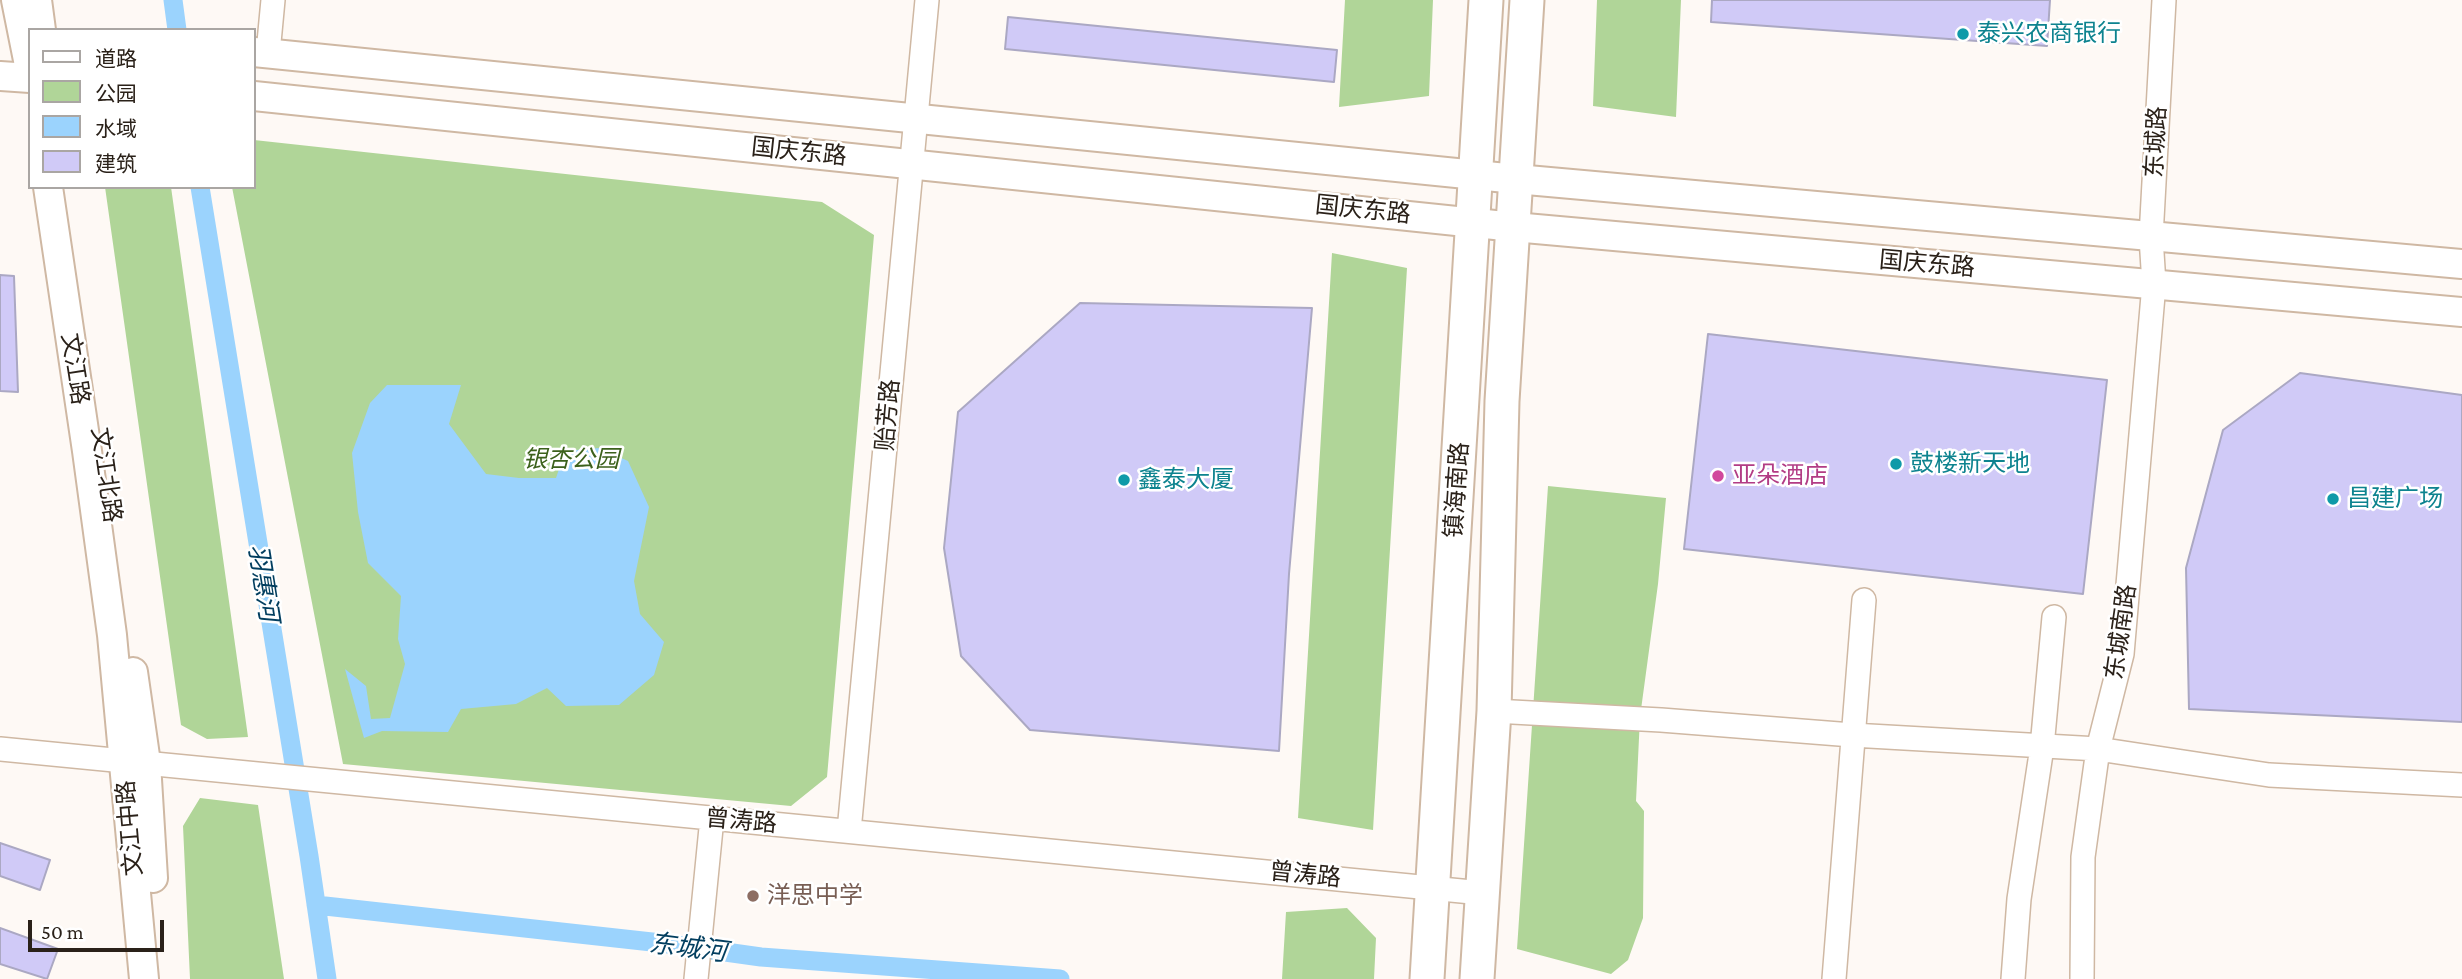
<!DOCTYPE html>
<html>
<head>
<meta charset="utf-8">
<style>
	body { margin:0 }
	#map { position:relative; width:2462px; height:979px; overflow:hidden; background:#fef9f5; font-family:"Crimson Pro","Noto Sans SC",serif }
	canvas { display:block }
	.legend { position:absolute; left:28px; top:28px; width:228px; height:161px; box-sizing:border-box; background:#fff; border:2px solid #aaa6a3; margin:0; padding:9px 12px; list-style:none; font-size:21px; color:#2a2119 }
	.legend li { display:flex; align-items:center; gap:14px; height:35px }
	.legend b { width:35px; border:2px solid #aaa6a3 }
	.scale { position:absolute; left:28px; top:920px; width:136px; height:32px; box-sizing:border-box; border:4px solid #2a2119; border-top:0; padding-left:9px; font-size:21px; line-height:24px; white-space:nowrap; color:#2a2119; -webkit-text-stroke:5px #fff; paint-order:stroke }
</style>
</head>
<body>
<div id="map">
<canvas width="2462" height="979"></canvas>
<ul class="legend">
<li><b style="height:9px;background:#fff"></b>道路</li>
<li><b style="height:19px;background:#b0d598"></b>公园</li>
<li><b style="height:19px;background:#9bd3fd"></b>水域</li>
<li><b style="height:19px;background:#d0caf7"></b>建筑</li>
</ul>
<div class="scale">50 m</div>
</div>
<script>
const c = document.querySelector('canvas').getContext('2d');
c.lineJoin = 'round';
function fill(path, color) {
  c.fillStyle = color;
  c.fill(path, 'evenodd');
}
function poly(rows) {
  const path = new Path2D();
  for (const r of rows) {
    path.moveTo(r[0], r[1]);
    for (let i = 2; i < r.length; i += 2) path.lineTo(r[i], r[i + 1]);
  }
  return path;
}
function stroke(path, color, width, dash) {
  c.strokeStyle = color;
  c.lineWidth = width;
  c.lineCap = dash ? 'butt' : 'round';
  c.setLineDash(dash || []);
  c.stroke(path);
}
function drawText(font, color, halo, rows, align = 'center') {
  c.font = font + ' "Crimson Pro","Noto Sans SC",serif';
  c.lineWidth = 5;
  c.setLineDash([]);
  c.textBaseline = 'middle';
  c.strokeStyle = halo;
  c.fillStyle = color;
  for (const [text, x, y, turn = 0] of rows) {
    c.save();
    c.translate(x, y);
    c.rotate((+turn || 0) * Math.PI / 180);
    c.textAlign = isNaN(turn) ? turn : align;
    if (halo) c.strokeText(text, 0, 0);
    c.fillText(text, 0, 0);
    c.restore();
  }
}
fill(poly([
	[1345,0,1433,0,1429,96,1339,107],
	[1597,0,1681,0,1676,117,1593,106],
	[254,140,822,202,874,235,827,777,791,806,343,764,232,187,254,187],
	[105,187,171,187,248,737,207,739,181,725],
	[1332,253,1407,268,1373,830,1298,818],
	[1548,486,1666,498,1658,584,1640,717,1636,801,1644,811,1643,918,1628,960,1611,974,1517,949],
	[200,798,258,805,284,979,190,979,183,826],
	[1347,908,1376,938,1374,979,1282,979,1286,912]
]), '#b0d598');
fill(poly([
	[387,385,461,385,449,424,486,474,519,478,556,478,565,451,599,448,628,461,649,507,634,581,640,614,664,642,654,675,619,705,566,706,547,688,516,704,461,709,448,732,382,731,364,738,345,669,366,686,371,719,390,718,405,664,398,639,401,596,368,563,358,512,352,453,370,403]
]), '#9bd3fd');
stroke(poly([
	[173,0,177,30],
	[200,187,309,856,327,979],
	[316,905,661,943,761,957,1060,979]
]), '#9bd3fd', 19);
const building = poly([
	[1712,0,2050,0,2047,46,1711,22,1712,0],
	[1008,17,1337,50,1334,82,1005,49,1008,17],
	[0,275,14,276,18,392,0,391,0,275],
	[1080,303,1312,308,1289,574,1279,751,1030,730,961,656,944,548,958,412,1080,303],
	[1708,334,2107,380,2083,594,1684,549,1708,334],
	[2300,373,2462,395,2462,722,2189,709,2186,568,2223,430,2300,373],
	[0,843,50,860,40,890,0,876,0,843],
	[0,928,58,949,47,979,0,964,0,928]
]);
fill(building, '#d0caf7');
stroke(building, '#aba8c3', 2);
const minor = poly([
	[268,53,273,0],
	[1494,711,1661,720,1852,735,2098,749,2269,775,2462,785],
	[0,749,1482,893],
	[849,831,927,0],
	[696,979,712,818],
	[1834,979,1864,600],
	[2013,979,2019,899,2042,747,2054,617],
	[2082,979,2083,857,2098,749,2122,654,2154,284,2151,237,2164,0]
]);
const major = poly([
	[16,0,30,70],
	[37,0,41,30],
	[254,52,1516,179,2462,264],
	[0,76,30,78],
	[254,96,1514,227,2462,312],
	[48,187,87,451,112,635,144,979],
	[133,672,146,763,153,878]
]);
const highway = poly([
	[1427,979,1486,0],
	[1477,979,1494,711,1502,401,1527,0]
]);
stroke(minor, '#cfb8a3', 26);
stroke(major, '#cfb8a3', 32);
stroke(highway, '#cfb8a3', 37);
stroke(minor, '#fff', 23);
stroke(major, '#fff', 28);
stroke(highway, '#fff', 33);
for (const [x, y, r, color] of [
	[1963,34,7,"#0f9aa8"],
	[1896,464,7,"#0f9aa8"],
	[1718,476,7,"#d1479c"],
	[1124,480,7,"#0f9aa8"],
	[2333,499,7,"#0f9aa8"],
	[753,896,7,"#8d6e63"]
]) {
  const dot = new Path2D();
  dot.arc(x, y, r, 0, 2 * Math.PI);
  c.fillStyle = color;
  c.fill(dot);
  stroke(dot, '#fff', 2.5);
}
drawText('24px', '#0d838f', '#fff', [
	["泰兴农商银行",1977,34],
	["鼓楼新天地",1910,464],
	["鑫泰大厦",1138,480],
	["昌建广场",2347,499]
], 'left');
drawText('24px', '#2a2119', '#fff', [
	["东城路",2156,142,-87],
	["国庆东路",799,152,6],
	["国庆东路",1363,210,6],
	["国庆东路",1927,264,5],
	["文江路",75,369,81],
	["贻芳路",888,415,-85],
	["文江北路",106,475,82],
	["镇海南路",1457,490,-86],
	["东城南路",2121,632,-82],
	["曾涛路",741,821,5],
	["文江中路",130,828,-95],
	["曾涛路",1305,875,6]
]);
drawText('italic 24px', '#3c611c', '#fff', [
	["银杏公园",571,460]
]);
drawText('24px', '#b23c85', '#fff', [
	["亚朵酒店",1732,476]
], 'left');
drawText('24px', '#785e54', '#fff', [
	["洋思中学",767,896]
], 'left');
drawText('italic 26px', '#023e5f', '#fff', [
	["羽惠河",263,583,81],
	["东城河",688,948,7]
]);
</script>
</body>
</html>
